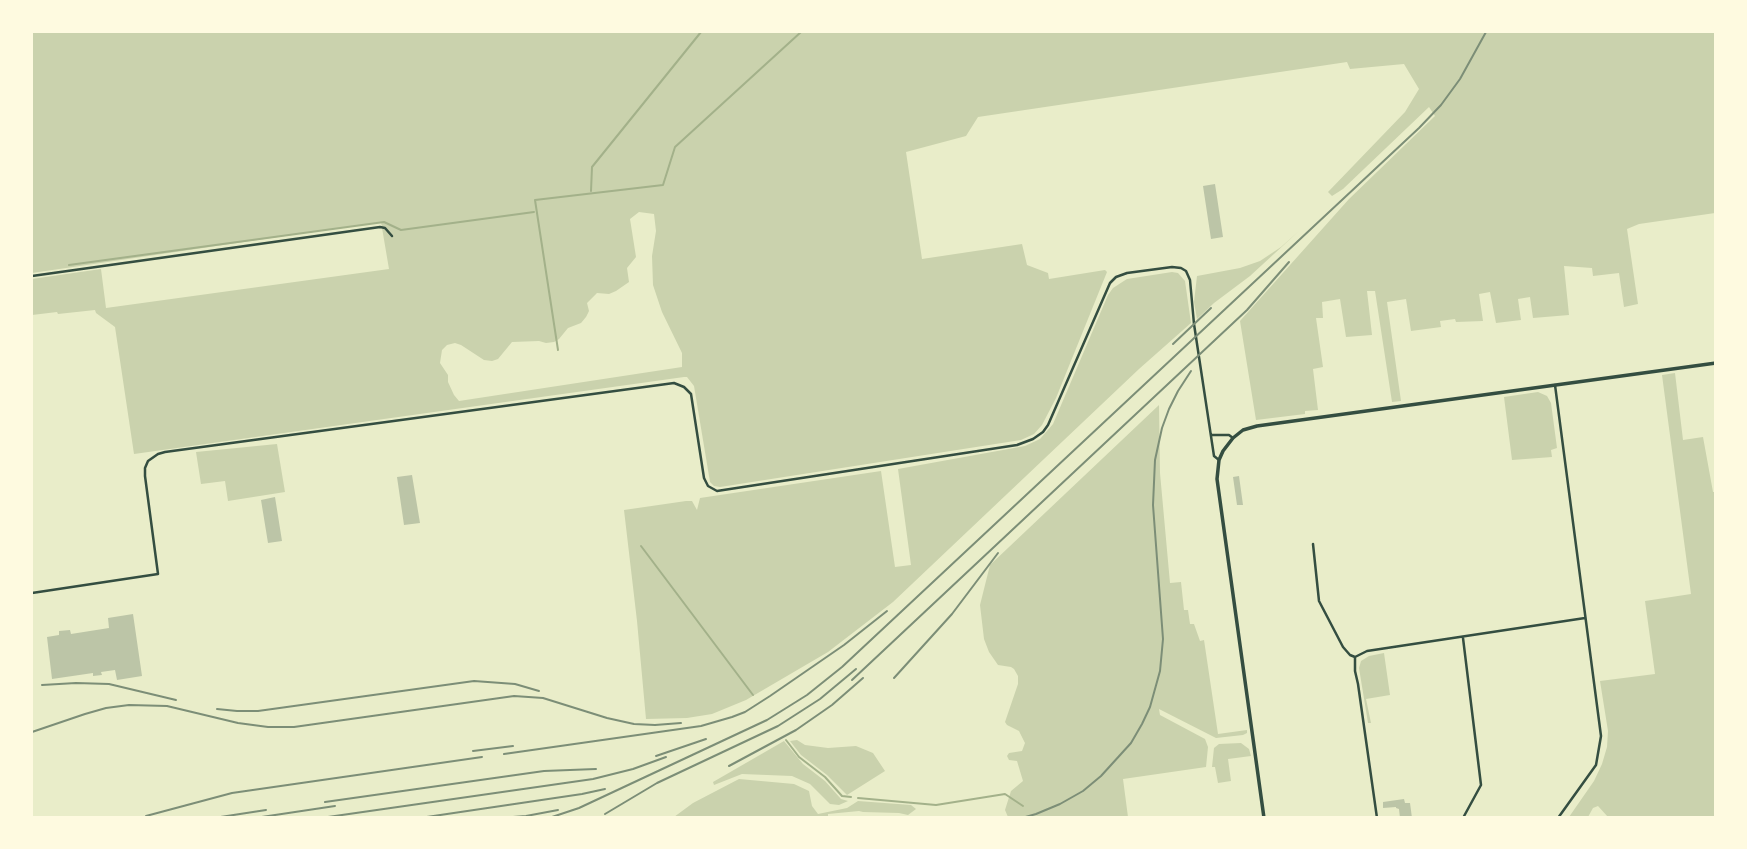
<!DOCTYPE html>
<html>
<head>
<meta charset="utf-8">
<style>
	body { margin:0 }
	#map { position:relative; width:1747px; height:849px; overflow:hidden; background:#e9edc9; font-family:Quicksand,sans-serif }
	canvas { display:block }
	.frame { position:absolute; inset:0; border:33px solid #fefae0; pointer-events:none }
</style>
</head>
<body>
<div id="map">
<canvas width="1747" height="849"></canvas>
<div class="frame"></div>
</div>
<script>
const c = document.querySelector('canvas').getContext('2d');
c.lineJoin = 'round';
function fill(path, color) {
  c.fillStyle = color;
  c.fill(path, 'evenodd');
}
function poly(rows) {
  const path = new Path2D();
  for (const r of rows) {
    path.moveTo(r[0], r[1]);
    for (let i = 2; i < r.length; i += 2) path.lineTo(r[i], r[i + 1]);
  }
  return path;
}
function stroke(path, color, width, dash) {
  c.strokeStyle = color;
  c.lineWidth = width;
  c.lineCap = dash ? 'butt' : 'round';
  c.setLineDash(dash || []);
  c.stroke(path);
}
fill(poly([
	[32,32,1715,32,1715,213,1639,224,1627,229,1638,304,1624,307,1619,273,1593,276,1592,268,1564,266,1569,315,1533,318,1530,297,1518,299,1521,320,1496,323,1490,292,1479,294,1483,321,1456,322,1455,319,1440,321,1441,327,1411,331,1406,299,1387,302,1401,401,1392,402,1375,291,1367,291,1372,335,1346,337,1340,299,1322,302,1323,318,1316,318,1323,367,1313,369,1318,410,1305,411,1305,414,1256,420,1240,321,1349,199,1435,116,1429,107,1343,189,1332,196,1328,192,1405,112,1419,89,1404,64,1350,69,1347,62,978,117,966,136,906,152,922,259,1022,244,1027,265,1048,273,1049,279,1105,270,1107,272,1056,398,1042,425,1034,434,1021,440,720,487,714,486,710,482,694,386,687,377,684,377,134,454,115,327,96,313,95,310,58,314,57,312,32,315,32,279,101,269,106,308,389,269,381,222,32,273],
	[639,212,654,214,656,231,652,256,653,285,662,312,682,353,682,367,459,401,454,395,448,382,448,375,440,363,442,350,447,345,455,343,461,345,484,360,492,361,498,359,512,342,539,341,546,343,554,342,559,339,568,328,581,323,586,317,589,311,587,303,597,293,609,294,616,291,629,282,627,268,636,257,630,219],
	[1299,231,1250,276,1214,303,1197,319,1194,302,1197,276,1240,268,1260,261,1281,247],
	[1172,272,1178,273,1185,281,1191,323,1139,369,893,602,828,652,746,700,712,714,687,718,646,719,637,621,624,510,686,501,692,501,697,510,700,498,881,471,895,567,911,565,898,469,1025,446,1040,439,1053,424,1108,295,1113,288,1127,279],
	[1675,373,1683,440,1703,437,1713,492,1715,492,1715,817,1608,817,1598,806,1593,808,1588,817,1569,817,1594,781,1602,764,1607,747,1608,731,1600,681,1655,674,1645,601,1691,594,1662,375],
	[1538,392,1547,396,1551,403,1557,448,1551,450,1552,457,1512,460,1504,397],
	[1159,405,1160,473,1170,583,1181,582,1184,610,1188,610,1190,624,1194,624,1200,641,1204,640,1218,734,1247,730,1247,733,1243,735,1216,738,1159,709,1160,715,1205,739,1208,747,1206,767,1123,779,1128,817,1008,817,1005,810,1011,791,1023,781,1017,761,1009,760,1007,756,1009,753,1022,751,1025,743,1019,731,1007,725,1005,722,1018,684,1018,676,1014,669,1011,667,998,665,989,652,984,639,980,605,990,565],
	[277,444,285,492,228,501,225,481,201,484,196,452],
	[1384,653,1390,695,1366,699,1371,723,1368,723,1359,668,1361,661,1369,656],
	[797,740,805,745,828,748,856,746,873,753,885,771,847,795,827,775,801,755,790,741],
	[784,741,803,764,825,781,841,799,848,801,839,805,830,804,810,784,792,776,742,774,714,785,713,782],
	[1241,743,1249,749,1251,756,1228,759,1231,781,1218,783,1215,767,1212,767,1214,748,1219,744],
	[739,779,794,784,809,791,812,806,818,814,847,808,858,801,911,805,916,809,908,815,899,813,863,812,859,811,828,814,828,818,674,817,693,803]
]), '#cad2ad');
stroke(poly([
	[591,191,592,167,701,32],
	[69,265,384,222,401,230,534,212],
	[558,350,535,200,663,185,675,147,801,32],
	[641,546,753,695],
	[786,740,799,757,825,777,842,796,851,797],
	[858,798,936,805,1005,794,1023,806]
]), '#a3b18a', 2);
fill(poly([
	[1215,184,1223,237,1211,239,1203,186],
	[412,475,420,523,404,525,397,477],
	[1239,476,1243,505,1237,505,1233,477],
	[275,497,282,541,268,543,261,500],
	[133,614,142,676,117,680,115,670,101,672,102,675,93,676,93,673,52,679,47,637,59,635,59,631,70,630,71,634,109,628,108,618],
	[1404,799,1405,803,1410,803,1412,818,1400,818,1399,809,1396,808,1396,807,1383,808,1383,802]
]), '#bcc5a7');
stroke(poly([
	[32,276,380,227,385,228,392,236],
	[1555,385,1601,736,1596,765,1558,818],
	[1212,435,1229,435,1233,438],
	[1313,544,1319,601,1343,647,1350,655,1355,657,1355,671,1358,684,1377,818],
	[32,593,158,574,145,476,145,468,148,461,158,454,165,452,674,383,684,387,691,394,704,478,708,486,717,491,1017,445,1033,439,1043,432,1048,425,1110,283,1116,277,1127,273,1172,267,1181,268,1186,271,1190,280,1194,324,1214,456,1219,460],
	[1355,657,1367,651,1585,618],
	[1463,818,1481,785,1463,638]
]), '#344e41', 2.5);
stroke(poly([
	[1264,818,1217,479,1219,460,1223,451,1233,438,1243,430,1257,426,1716,363]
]), '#344e41', 3.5);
stroke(poly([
	[1173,344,1211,308],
	[894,678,952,614,998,553],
	[852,680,1247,310,1289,262],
	[42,685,76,683,109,684,176,700],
	[217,709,237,711,258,711,474,681,515,684,539,691],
	[32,732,85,714,106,708,129,705,167,706,238,723,268,727,294,727,514,696,543,698,607,718,634,724,655,725,681,723],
	[473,751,513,746],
	[504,754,701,726,732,717,745,712,770,696,844,645,887,611],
	[656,756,706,739],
	[729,766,796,730,832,705,863,678],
	[325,802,544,771,596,769],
	[605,814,657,783,778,726,820,699,856,669],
	[146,816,232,793,482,757],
	[214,818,266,810],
	[255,818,335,806],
	[321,818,593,779,633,769,666,757],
	[420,818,582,794,605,789],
	[500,818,526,816,558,810],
	[549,818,579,808,767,720,807,695,842,667,1419,128,1441,105,1460,79,1486,32],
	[1022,818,1036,814,1060,804,1083,791,1101,776,1131,743,1142,724,1150,707,1160,671,1163,639,1153,505,1155,460,1162,428,1169,409,1178,391,1191,371]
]), '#7c8e77', 2);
</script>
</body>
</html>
